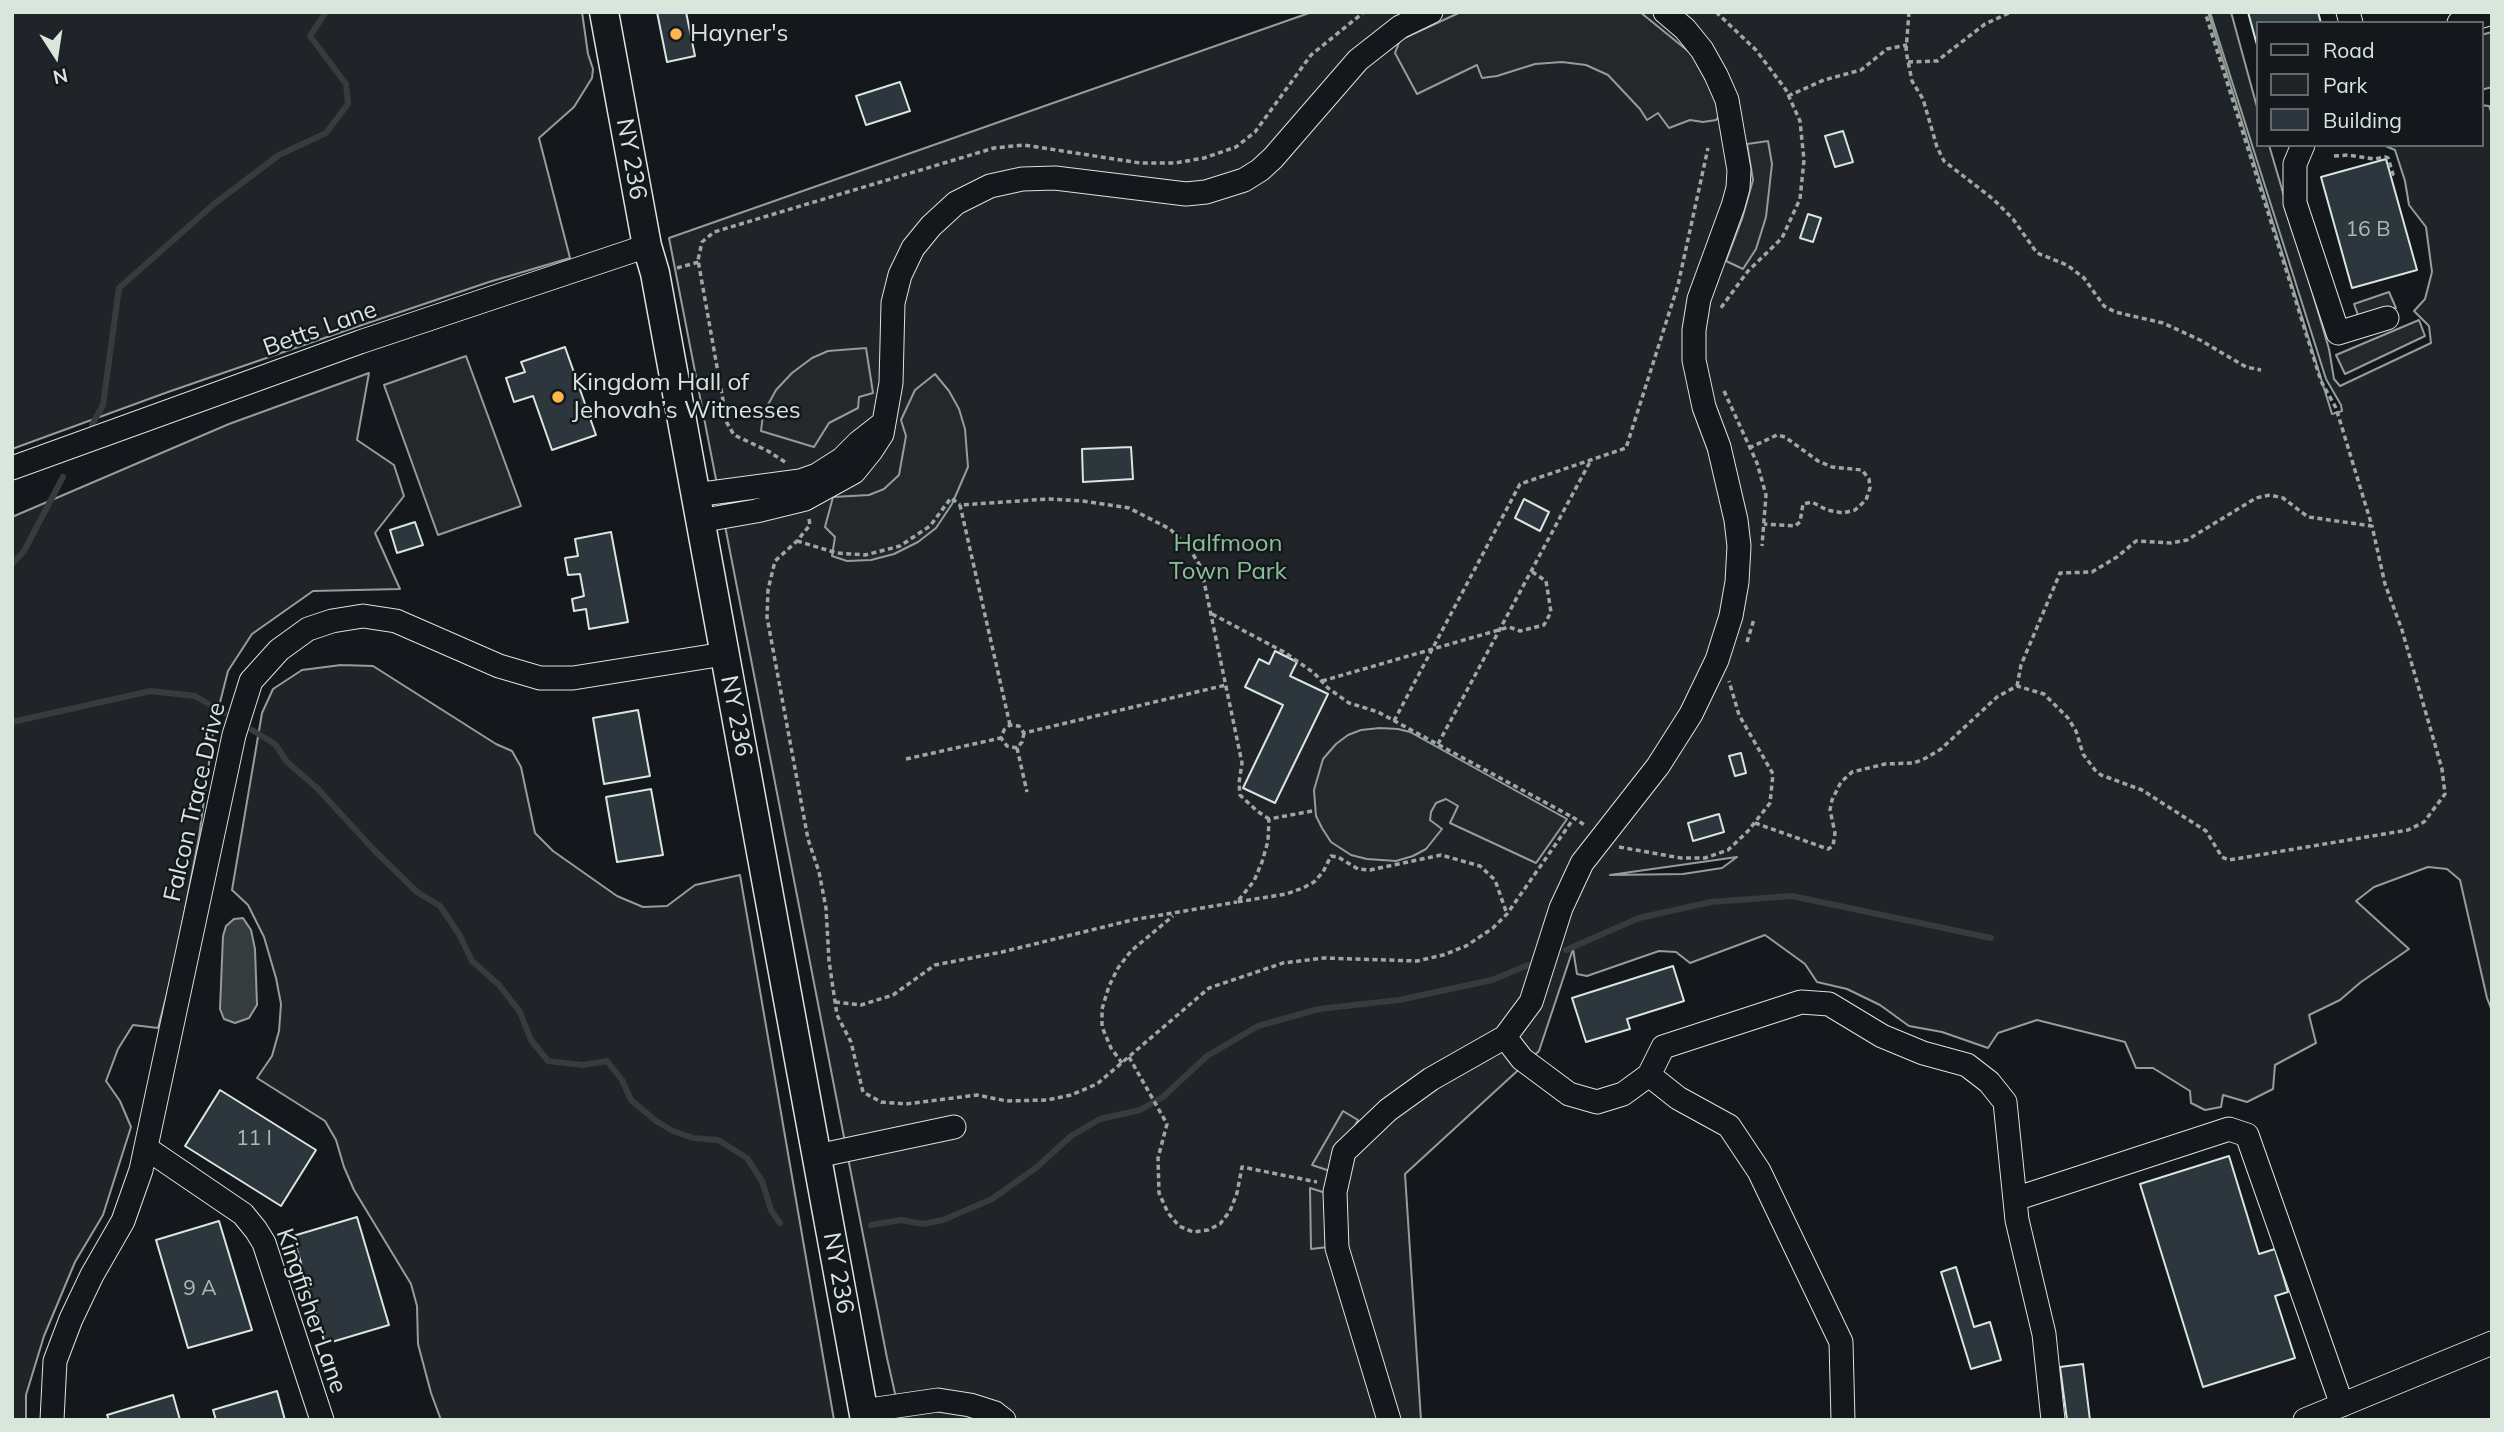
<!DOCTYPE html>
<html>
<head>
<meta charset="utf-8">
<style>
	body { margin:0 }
	#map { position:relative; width:2504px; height:1432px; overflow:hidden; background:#14181c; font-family:Mulish,sans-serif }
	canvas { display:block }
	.frame { position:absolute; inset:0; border:14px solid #d8e6dc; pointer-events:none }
	.legend { position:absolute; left:2256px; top:21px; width:228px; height:126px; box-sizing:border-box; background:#14181c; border:2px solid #626a69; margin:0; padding:9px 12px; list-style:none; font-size:21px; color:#d8e6dc }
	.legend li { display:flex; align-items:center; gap:14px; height:35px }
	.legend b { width:35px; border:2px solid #626a69 }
	.north { position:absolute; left:21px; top:21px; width:70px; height:70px; -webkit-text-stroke:5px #14181c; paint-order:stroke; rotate:168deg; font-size:19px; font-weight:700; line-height:28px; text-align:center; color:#d8e6dc }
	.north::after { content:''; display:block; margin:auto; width:24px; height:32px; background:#d8e6dc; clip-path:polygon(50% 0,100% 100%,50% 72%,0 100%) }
</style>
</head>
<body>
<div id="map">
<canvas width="2504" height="1432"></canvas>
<div class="frame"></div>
<ul class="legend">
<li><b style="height:9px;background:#14181c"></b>Road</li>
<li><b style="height:19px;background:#202428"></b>Park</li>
<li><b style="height:19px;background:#2c363c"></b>Building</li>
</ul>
<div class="north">N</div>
</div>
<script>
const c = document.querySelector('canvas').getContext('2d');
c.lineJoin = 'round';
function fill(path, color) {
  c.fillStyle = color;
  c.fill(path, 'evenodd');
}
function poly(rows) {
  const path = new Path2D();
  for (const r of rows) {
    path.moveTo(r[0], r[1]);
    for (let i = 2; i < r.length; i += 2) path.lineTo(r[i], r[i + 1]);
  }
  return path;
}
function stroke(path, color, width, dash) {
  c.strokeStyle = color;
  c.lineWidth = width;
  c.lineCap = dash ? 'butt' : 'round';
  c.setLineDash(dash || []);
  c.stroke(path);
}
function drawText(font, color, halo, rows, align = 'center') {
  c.font = font + ' Mulish,sans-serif';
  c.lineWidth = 5;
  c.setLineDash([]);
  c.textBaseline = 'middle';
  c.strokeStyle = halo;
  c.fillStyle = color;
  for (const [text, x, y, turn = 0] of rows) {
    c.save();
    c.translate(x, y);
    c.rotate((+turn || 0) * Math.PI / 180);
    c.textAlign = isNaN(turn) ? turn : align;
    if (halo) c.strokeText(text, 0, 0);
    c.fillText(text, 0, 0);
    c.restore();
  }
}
const green = poly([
	[12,12,582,12,588,54,593,69,592,78,574,107,539,138,570,258,489,282,362,325,168,392,12,449,12,12],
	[1312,12,2208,12,2332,414,2342,411,2341,405,2326,379,2210,12,2231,12,2257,107,2257,145,2269,145,2329,349,2334,379,2340,386,2431,343,2429,326,2414,311,2425,299,2432,272,2426,227,2409,205,2405,181,2395,150,2383,145,2481,145,2481,105,2489,106,2492,114,2492,1011,2487,998,2460,880,2447,869,2428,867,2374,887,2356,901,2409,949,2361,982,2340,1000,2309,1015,2316,1043,2275,1065,2273,1089,2247,1102,2223,1095,2221,1107,2205,1110,2191,1103,2190,1091,2153,1068,2136,1068,2125,1042,2037,1020,1998,1033,1988,1048,1942,1032,1909,1026,1880,1005,1847,989,1817,982,1805,964,1765,935,1690,963,1676,952,1659,951,1587,976,1577,974,1573,949,1539,1051,1405,1174,1421,1420,901,1420,887,1358,669,238,1312,12],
	[1737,857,1722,868,1683,874,1610,875,1737,857],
	[369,373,357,440,394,465,404,496,375,533,400,589,313,591,252,634,228,671,214,726,199,837,173,971,158,1028,133,1025,118,1049,106,1081,120,1101,131,1127,103,1215,75,1262,44,1336,26,1395,26,1420,12,1420,12,517,229,424,369,373],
	[341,665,373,666,496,744,512,751,521,767,535,833,553,851,617,896,643,907,667,906,695,885,740,875,834,1420,441,1420,431,1393,418,1344,417,1306,411,1284,354,1190,344,1167,336,1140,325,1121,257,1078,272,1056,279,1031,281,1004,276,978,264,937,248,905,232,890,262,713,273,689,302,670,341,665]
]);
fill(green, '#202428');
stroke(green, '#939e99', 2);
const parking = poly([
	[1461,12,1640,12,1693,55,1723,112,1716,120,1703,122,1690,120,1669,128,1658,113,1647,120,1640,109,1608,75,1586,65,1562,62,1535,64,1497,76,1482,78,1477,65,1417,94,1395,53,1400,40,1461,12],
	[2492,32,2492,87,2481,90,2481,35,2492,32],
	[1768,141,1772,164,1766,217,1756,249,1743,269,1726,261,1742,219,1753,180,1747,144,1768,141],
	[2389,292,2396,308,2359,318,2354,304,2389,292],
	[2419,320,2425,336,2345,374,2336,355,2419,320],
	[866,348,873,393,859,397,858,408,829,423,814,447,761,431,763,414,776,390,792,373,812,358,828,351,866,348],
	[466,356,521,506,438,535,384,385,466,356],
	[935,374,949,391,959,409,965,429,968,467,952,504,936,528,918,542,894,554,871,560,847,561,832,556,835,537,825,527,833,497,869,495,884,489,899,475,906,436,901,420,915,390,935,374],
	[1380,728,1398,729,1410,732,1567,819,1536,863,1450,823,1458,806,1446,799,1436,803,1431,812,1430,820,1442,829,1426,849,1413,856,1396,861,1367,859,1351,855,1331,842,1322,828,1316,816,1314,790,1323,759,1336,744,1348,735,1361,730,1380,728],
	[1343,1111,1358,1120,1333,1172,1312,1165,1343,1111],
	[1310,1188,1329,1194,1328,1247,1311,1249,1310,1188]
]);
fill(parking, '#24282b');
stroke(parking, '#939e99', 2);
const water = poly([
	[243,918,251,930,255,949,257,1005,249,1018,235,1023,224,1019,220,1009,223,936,226,926,234,919,243,918]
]);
fill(water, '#363b3e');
stroke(water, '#939e99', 2);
stroke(poly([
	[92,425,103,405,119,288,214,204,279,155,326,133,348,104,346,84,310,36,326,12],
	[12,564,24,551,63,477],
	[12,722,151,691,195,696,224,713],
	[252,730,275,744,287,762,317,788,375,851,417,892,440,906,459,934,472,961,499,985,520,1012,531,1040,548,1061,583,1065,607,1061,622,1080,631,1100,656,1121,673,1131,693,1138,718,1140,747,1158,762,1181,771,1210,780,1223],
	[1566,950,1639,918,1711,902,1792,896,1991,938],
	[871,1225,901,1220,923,1224,943,1220,992,1199,1037,1167,1071,1136,1100,1119,1140,1110,1163,1097,1207,1056,1258,1026,1319,1009,1399,1000,1492,980,1528,965]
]), '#363b3e', 6);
const building = poly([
	[657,12,686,12,695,56,667,62,657,12],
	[2248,12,2318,12,2321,23,2257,23,2257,45,2248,12],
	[900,82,910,111,866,125,856,96,900,82],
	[1843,131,1853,162,1835,167,1825,136,1843,131],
	[2386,159,2417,270,2352,288,2321,177,2386,159],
	[1808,214,1821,218,1813,242,1800,238,1808,214],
	[565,347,596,435,552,450,533,396,514,402,506,378,525,372,521,362,565,347],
	[1131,447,1133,479,1083,482,1082,449,1131,447],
	[1524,499,1549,512,1540,531,1515,518,1524,499],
	[415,522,423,545,397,553,390,530,415,522],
	[611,532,628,622,589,629,586,609,574,611,572,599,584,596,580,574,568,575,565,558,578,556,575,539,611,532],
	[1275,651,1297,662,1290,676,1328,694,1275,803,1243,788,1283,705,1245,687,1259,659,1269,664,1275,651],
	[638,710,650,776,604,784,593,718,638,710],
	[1741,753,1746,773,1735,776,1729,756,1741,753],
	[651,789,663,855,617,862,606,797,651,789],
	[1719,814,1724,832,1693,841,1688,823,1719,814],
	[1673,966,1684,1001,1627,1019,1630,1029,1586,1042,1572,998,1673,966],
	[220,1090,316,1150,281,1206,185,1146,220,1090],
	[2229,1156,2259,1254,2275,1249,2288,1292,2275,1296,2295,1358,2203,1387,2140,1184,2229,1156],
	[357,1217,389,1325,325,1344,293,1236,357,1217],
	[219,1221,252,1330,188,1348,156,1240,219,1221],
	[1956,1267,1974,1327,1990,1322,2001,1360,1971,1369,1941,1272,1956,1267],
	[2083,1364,2090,1420,2067,1420,2060,1367,2083,1364],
	[277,1391,285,1420,216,1420,213,1410,277,1391],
	[173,1395,180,1420,109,1420,107,1415,173,1395]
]);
fill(building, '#2c363c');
stroke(building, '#d8e6dc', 2);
const minor = poly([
	[2348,12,2351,23],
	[2459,23,2492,13],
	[2303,145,2295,164,2295,203,2338,333,2387,318],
	[12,468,360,342,647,246],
	[695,495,800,481,817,475,842,459,859,442,882,424],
	[699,521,756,511,805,499,854,472,871,451,882,434,891,383,893,303,900,275,913,248,931,226,956,203,990,186,1022,179,1055,178,1186,194,1206,192,1244,180,1260,170,1273,158,1358,60,1400,27,1431,12],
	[1505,1037,1522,1059,1569,1094,1597,1102,1623,1094,1649,1075],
	[146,1148,243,1214,256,1230,264,1243,322,1420],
	[817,1156,954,1127],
	[2015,1199,2229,1129,2247,1135,2342,1405],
	[863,1411,938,1400,970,1405,995,1413,1004,1420],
	[52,1420,55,1361,71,1319,92,1275,123,1221,141,1170,234,735,251,681,279,650,308,629,332,621,363,616,396,621,499,666,540,678,573,678,724,654],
	[1389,1420,1337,1248,1335,1192,1344,1152,1388,1110,1431,1079,1505,1037,1531,1002,1561,908,1582,863,1658,766,1691,714,1717,660,1731,616,1737,582,1739,546,1736,520,1719,447,1704,407,1694,360,1694,330,1699,299,1733,206,1738,188,1739,170,1727,100,1716,75,1702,50,1685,29,1665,12],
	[1843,1420,1841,1342,1759,1171,1729,1126,1678,1098,1649,1075,1663,1047,1801,1002,1829,1004,1882,1036,1923,1053,1967,1065,1989,1082,2005,1102,2017,1220,2044,1334,2053,1420],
	[2305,1420,2492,1343]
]);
const major = poly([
	[604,12,647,246,655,273,865,1420]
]);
stroke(minor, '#d8e6dc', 25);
stroke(major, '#d8e6dc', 31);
stroke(poly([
	[1716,12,1756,50,1786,90,1800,121,1804,160,1800,199,1782,238,1748,271,1720,309],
	[1909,12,1906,51,1912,81,1923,99,1937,147,1944,161,1993,199,2013,219,2037,253,2067,265,2084,278,2104,306,2115,312,2163,323,2200,340,2246,367,2261,370],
	[1908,62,1937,61,1985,24,2011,12],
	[1788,96,1824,80,1861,70,1887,49,1907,45],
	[2334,156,2348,155,2375,159,2385,157,2388,158,2393,174,2390,175],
	[677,268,699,262],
	[1724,391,1757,463,1766,495,1762,546],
	[1749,448,1777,435,1785,437,1818,461,1832,467,1862,470,1869,479,1870,488,1866,500,1855,510,1843,513,1827,510,1812,502,1803,504,1800,522,1795,526,1764,524],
	[785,462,768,451,734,435,727,423,698,260,702,242,714,232,994,148,1024,145,1140,163,1175,163,1204,158,1236,147,1255,132,1311,55,1364,12],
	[809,519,810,525,797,541,775,561,768,590,767,617,808,839,819,872,826,908,829,961,837,1015,851,1042,863,1092,881,1102,906,1104,977,1095,1007,1101,1047,1100,1071,1095,1097,1084,1209,988,1283,963,1324,958,1417,961,1443,955,1466,946,1493,928,1507,914,1574,818,1586,826],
	[797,541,837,553,865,555,900,546,930,526,951,498,960,505],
	[1212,614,1284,652,1314,673,1328,688,1349,703,1378,712,1574,818],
	[1747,642,1754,619],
	[1322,681,1509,627,1520,631,1544,625,1551,612,1546,581,1531,571],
	[2017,686,2021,665,2060,573,2092,572,2117,557,2136,541,2171,543,2187,540,2256,498,2270,495,2283,498,2308,517,2372,526,2336,408,2321,381,2205,12],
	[1394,721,1520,484,1626,448,1678,285,1708,148],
	[1010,725,960,505,1048,499,1083,501,1129,508,1170,529,1189,548,1201,567,1242,763,1239,783,1240,795,1257,811,1269,819],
	[1024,733,1022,742,1017,748,1007,746,1001,738,1004,730,1010,725,1019,726,1024,733,1226,685],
	[1438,744,1591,460],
	[1017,748,1027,792],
	[906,759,1001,738],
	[1312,811,1269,819,1268,841,1262,862,1254,881,1237,902,1286,894,1303,888,1314,882,1323,872,1331,856,1338,857,1358,869,1370,870,1441,855,1480,866,1495,880,1507,914],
	[1755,823,1828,849,1833,846,1835,833,1830,810,1832,800,1841,782,1852,772,1885,764,1914,763,1926,758,1941,749,1997,697,2017,686,2044,694,2068,718,2076,731,2083,754,2095,770,2101,775,2142,790,2206,831,2222,857,2229,860,2408,830,2424,822,2445,794,2442,769,2402,630,2385,584,2372,526],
	[1619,847,1681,858,1705,858,1728,850,1748,831,1770,803,1773,774,1739,715,1729,681],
	[835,1002,861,1005,893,995,935,965,1002,952,1132,920,1237,902],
	[1129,1057,1167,1124,1158,1158,1159,1193,1168,1213,1179,1226,1193,1232,1208,1230,1220,1224,1230,1211,1237,1193,1242,1167,1317,1182],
	[1122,1063,1111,1048,1102,1027,1102,1009,1109,986,1118,968,1131,951,1173,916]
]), '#9da8a2', 3.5, [5, 3.5]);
stroke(minor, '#14181c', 23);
stroke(major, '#14181c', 28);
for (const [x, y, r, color] of [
	[676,34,7,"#ffb74d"],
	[558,397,7,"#ffb74d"]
]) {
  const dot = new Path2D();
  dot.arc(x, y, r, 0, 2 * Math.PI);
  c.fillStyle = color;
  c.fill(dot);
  stroke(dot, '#14181c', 2.5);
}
drawText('21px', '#adbab4', null, [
	["16 B",2368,230],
	["11 I",254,1139],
	["9 A",200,1289]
]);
drawText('24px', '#d8e6dc', '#14181c', [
	["Hayner's",690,34],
	["Kingdom Hall of",572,383],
	["Jehovah’s Witnesses",572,411]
], 'left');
drawText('24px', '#d8e6dc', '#14181c', [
	["NY 236",631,159,80],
	["Betts Lane",320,329,-20],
	["NY 236",736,716,79],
	["Falcon Trace Drive",195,802,-77],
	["NY 236",838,1273,80],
	["Kingfisher Lane",311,1311,71]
]);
drawText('24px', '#8ac095', '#14181c', [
	["Halfmoon",1228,544],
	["Town Park",1228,572]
]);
</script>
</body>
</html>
